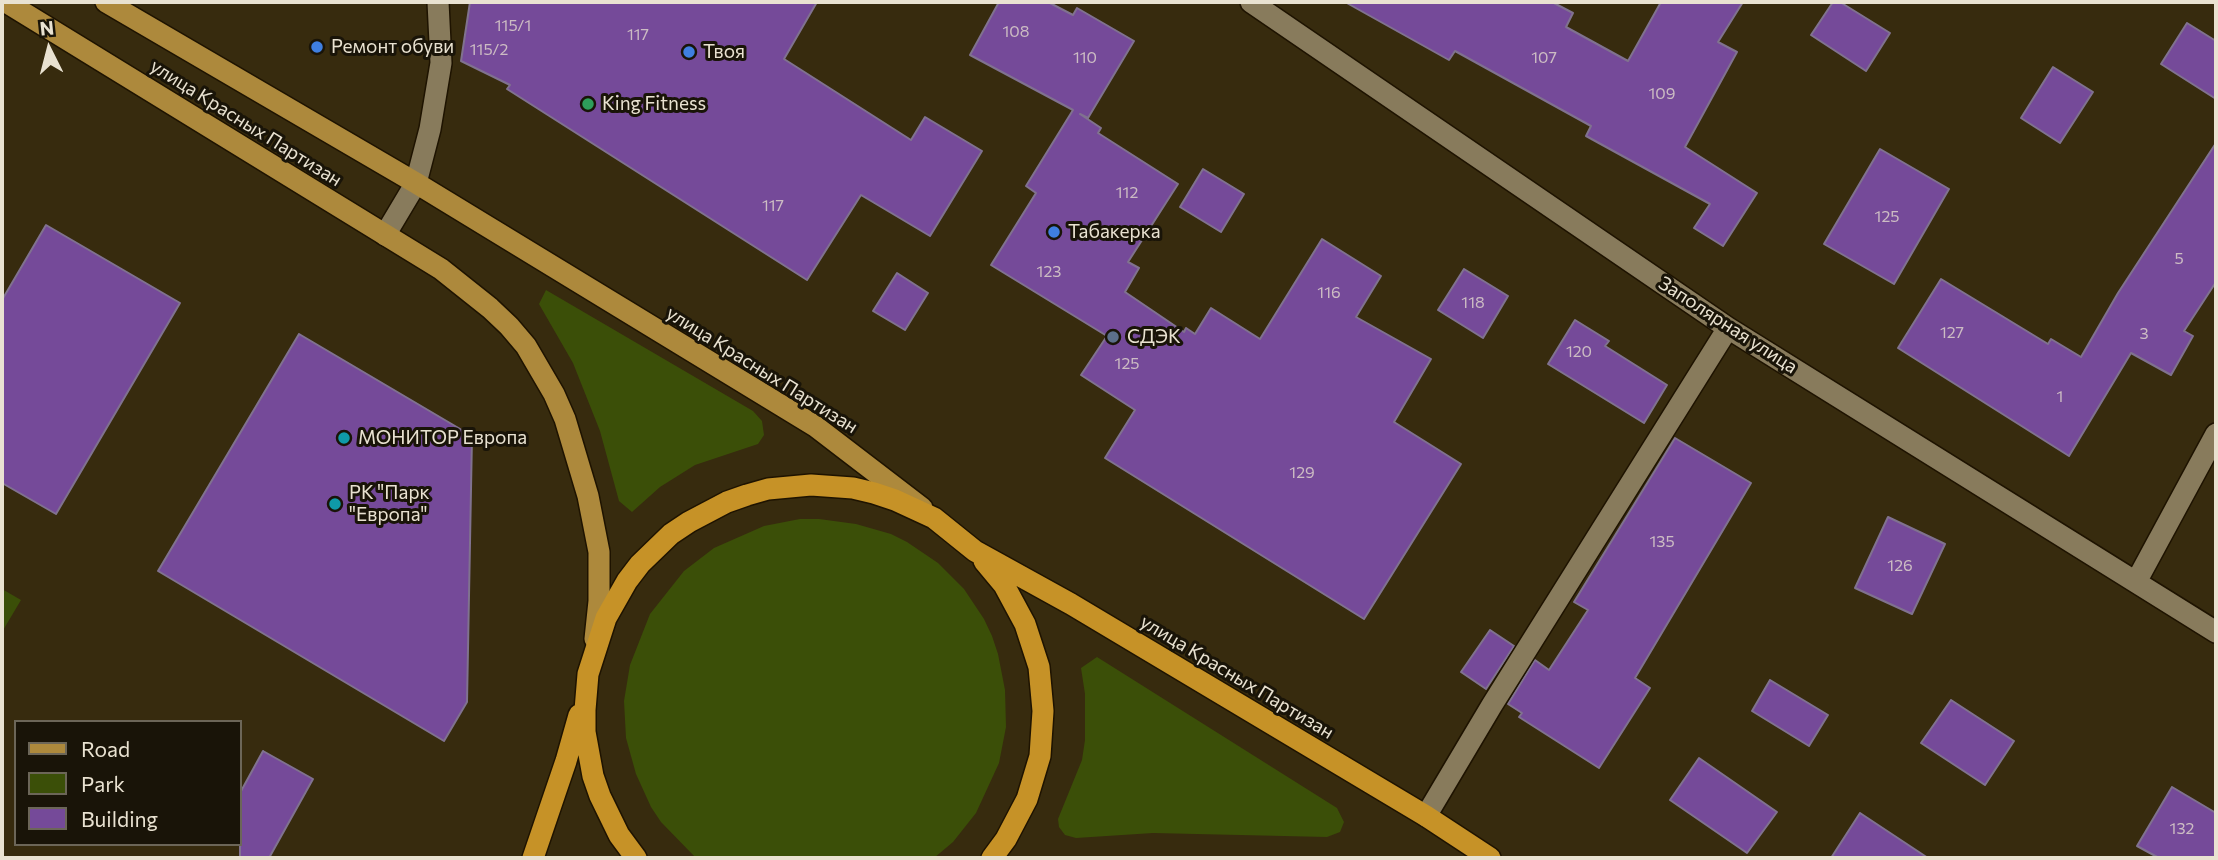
<!DOCTYPE html>
<html>
<head>
<meta charset="utf-8">
<style>
	body { margin:0 }
	#map { position:relative; width:2218px; height:860px; overflow:hidden; background:#372b0e; font-family:Commissioner,sans-serif }
	canvas { display:block }
	.frame { position:absolute; inset:0; border:4px solid #e9e2d1; pointer-events:none }
	.legend { position:absolute; left:14px; top:720px; width:228px; height:126px; box-sizing:border-box; background:#191408; border:2px solid #6c6658; margin:0; padding:9px 12px; list-style:none; font-size:21px; color:#e9e2d1 }
	.legend li { display:flex; align-items:center; gap:14px; height:35px }
	.legend b { width:35px; border:2px solid #6c6658 }
	.north { position:absolute; left:14px; top:14px; width:70px; height:70px; -webkit-text-stroke:5px #191408; paint-order:stroke; rotate:354deg; font-size:19px; font-weight:700; line-height:28px; text-align:center; color:#e9e2d1 }
	.north::after { content:''; display:block; margin:auto; width:24px; height:32px; background:#e9e2d1; clip-path:polygon(50% 0,100% 100%,50% 72%,0 100%) }
</style>
</head>
<body>
<div id="map">
<canvas width="2218" height="860"></canvas>
<div class="frame"></div>
<ul class="legend">
<li><b style="height:9px;background:#ad893c"></b>Road</li>
<li><b style="height:19px;background:#3b4f08"></b>Park</li>
<li><b style="height:19px;background:#754a99"></b>Building</li>
</ul>
<div class="north">N</div>
</div>
<script>
const c = document.querySelector('canvas').getContext('2d');
c.lineJoin = 'round';
function fill(path, color) {
  c.fillStyle = color;
  c.fill(path, 'evenodd');
}
function poly(rows) {
  const path = new Path2D();
  for (const r of rows) {
    path.moveTo(r[0], r[1]);
    for (let i = 2; i < r.length; i += 2) path.lineTo(r[i], r[i + 1]);
  }
  return path;
}
function stroke(path, color, width, dash) {
  c.strokeStyle = color;
  c.lineWidth = width;
  c.lineCap = dash ? 'butt' : 'round';
  c.setLineDash(dash || []);
  c.stroke(path);
}
function drawText(font, color, halo, rows, align = 'center') {
  c.font = font + ' Commissioner,sans-serif';
  c.lineWidth = 6;
  c.setLineDash([]);
  c.textBaseline = 'middle';
  c.strokeStyle = halo;
  c.fillStyle = color;
  for (const [text, x, y, turn = 0] of rows) {
    c.save();
    c.translate(x, y);
    c.rotate((+turn || 0) * Math.PI / 180);
    c.textAlign = isNaN(turn) ? turn : align;
    if (halo) c.strokeText(text, 0, 0);
    c.fillText(text, 0, 0);
    c.restore();
  }
}
fill(poly([
	[546,290,753,411,762,421,764,435,758,444,695,465,660,487,632,512,619,501,600,431,573,363,539,304],
	[800,519,819,519,856,524,891,534,907,542,938,563,964,589,984,619,992,636,998,654,1005,690,1006,727,999,763,976,813,953,842,934,858,696,858,661,822,651,807,636,774,626,738,624,701,630,665,650,614,684,571,714,548,764,526],
	[2,589,21,600,2,632],
	[1097,657,1337,808,1344,822,1340,832,1327,837,1153,833,1076,838,1065,835,1059,827,1058,819,1082,760,1085,740,1085,694,1081,668]
]), '#3b4f08');
const building = poly([
	[470,2,817,2,784,59,911,140,925,117,982,151,930,236,861,195,807,280,507,89,510,85,461,61,470,2],
	[999,2,1048,2,1073,15,1077,8,1134,41,1088,118,1080,114,1101,128,1098,133,1178,184,1128,262,1139,268,1125,292,1184,332,1186,328,1195,334,1211,308,1260,339,1322,239,1381,276,1356,317,1431,359,1394,422,1461,464,1364,619,1105,458,1135,410,1081,375,1107,336,991,265,1036,193,1026,186,1073,110,970,55,999,2],
	[1345,2,1552,2,1573,13,1566,27,1628,61,1661,2,1743,2,1718,42,1737,52,1685,147,1757,193,1723,246,1694,228,1710,204,1586,136,1591,126,1455,51,1449,60,1345,2],
	[1833,2,1840,2,1890,33,1866,71,1811,35,1833,2],
	[2187,23,2216,41,2216,99,2161,64,2187,23],
	[2053,67,2093,92,2060,143,2021,118,2053,67],
	[2216,143,2216,282,2184,331,2193,336,2171,375,2131,353,2069,456,1898,348,1941,279,2048,344,2051,339,2081,357,2118,293,2216,143],
	[1880,149,1949,189,1894,284,1824,244,1880,149],
	[1203,169,1244,194,1221,232,1180,207,1203,169],
	[46,225,180,303,56,514,2,483,2,300,46,225],
	[1464,269,1508,296,1483,338,1438,310,1464,269],
	[897,273,928,293,905,330,873,311,897,273],
	[1575,320,1609,341,1605,346,1667,385,1644,423,1548,364,1575,320],
	[299,334,472,436,467,702,444,741,158,571,299,334],
	[1675,438,1751,483,1635,678,1650,688,1599,768,1519,717,1522,713,1508,704,1535,660,1549,670,1588,610,1574,602,1675,438],
	[1888,517,1945,544,1912,614,1855,588,1888,517],
	[1490,630,1514,646,1486,689,1461,672,1490,630],
	[1770,680,1828,715,1809,746,1752,711,1770,680],
	[1951,700,2014,741,1985,785,1921,743,1951,700],
	[263,751,313,779,269,858,240,858,240,793,263,751],
	[1699,758,1777,812,1747,853,1670,800,1699,758],
	[2172,787,2216,813,2216,858,2159,858,2137,846,2172,787],
	[1860,813,1928,858,1831,858,1860,813]
]);
fill(building, '#754a99');
stroke(building, '#80728f', 2);
const minor = poly([
	[1251,2,1728,328,2216,632],
	[385,235,416,183,430,129,441,63,438,2],
	[2136,582,2216,434],
	[1426,816,1492,705,1728,328]
]);
const major = poly([
	[6,2,441,269,490,308,509,326,526,346,554,394,565,419,588,496,599,552,599,601,595,639],
	[106,2,416,183,815,426,922,508]
]);
const highway = poly([
	[984,561,1004,585,1025,624,1039,667,1043,711,1040,756,1027,799,1006,839,992,858],
	[533,858,566,761,579,715],
	[636,858,619,835,600,796,593,776,585,732,585,710,588,674,606,618,627,581,640,564,671,534,689,522,727,502,747,495,768,489,811,485,853,488,874,493,895,500,934,518,975,551,1071,604,1426,816,1490,858]
]);
stroke(minor, '#1e1300', 24);
stroke(major, '#1e1300', 24);
stroke(highway, '#1e1300', 24);
stroke(minor, '#887b5c', 21);
stroke(major, '#ad893c', 21);
stroke(highway, '#c69227', 21);
for (const [x, y, r, color] of [
	[317,47,7,"#3f7fe0"],
	[689,52,7,"#3f7fe0"],
	[588,104,7,"#2e9e5b"],
	[1054,232,7,"#3f7fe0"],
	[1113,337,7,"#5c6f8a"],
	[344,438,7,"#0f9aa8"],
	[335,504,7,"#0f9aa8"]
]) {
  const dot = new Path2D();
  dot.arc(x, y, r, 0, 2 * Math.PI);
  c.fillStyle = color;
  c.fill(dot);
  stroke(dot, '#191408', 2.5);
}
drawText('16px', '#ccbcc3', null, [
	["115/1",513,26],
	["108",1016,32],
	["117",638,35],
	["115/2",489,50],
	["110",1085,58],
	["107",1544,58],
	["109",1662,94],
	["112",1127,193],
	["117",773,206],
	["125",1887,217],
	["5",2179,259],
	["123",1049,272],
	["116",1329,293],
	["118",1473,303],
	["127",1952,333],
	["3",2144,334],
	["120",1579,352],
	["125",1127,364],
	["1",2060,397],
	["129",1302,473],
	["135",1662,542],
	["126",1900,566],
	["132",2182,829]
]);
drawText('19px', '#e9e2d1', '#191408', [
	["Ремонт обуви",331,47],
	["Твоя",703,52],
	["King Fitness",602,104],
	["Табакерка",1068,232],
	["СДЭК",1127,337],
	["МОНИТОР Европа",358,438],
	["РК \"Парк",349,493],
	["\"Европа\"",349,515]
], 'left');
drawText('19px', '#e9e2d1', '#191408', [
	["улица Красных Партизан",246,123,32],
	["Заполярная улица",1728,325,33],
	["улица Красных Партизан",762,370,32],
	["улица Красных Партизан",1237,677,31]
]);
</script>
</body>
</html>
